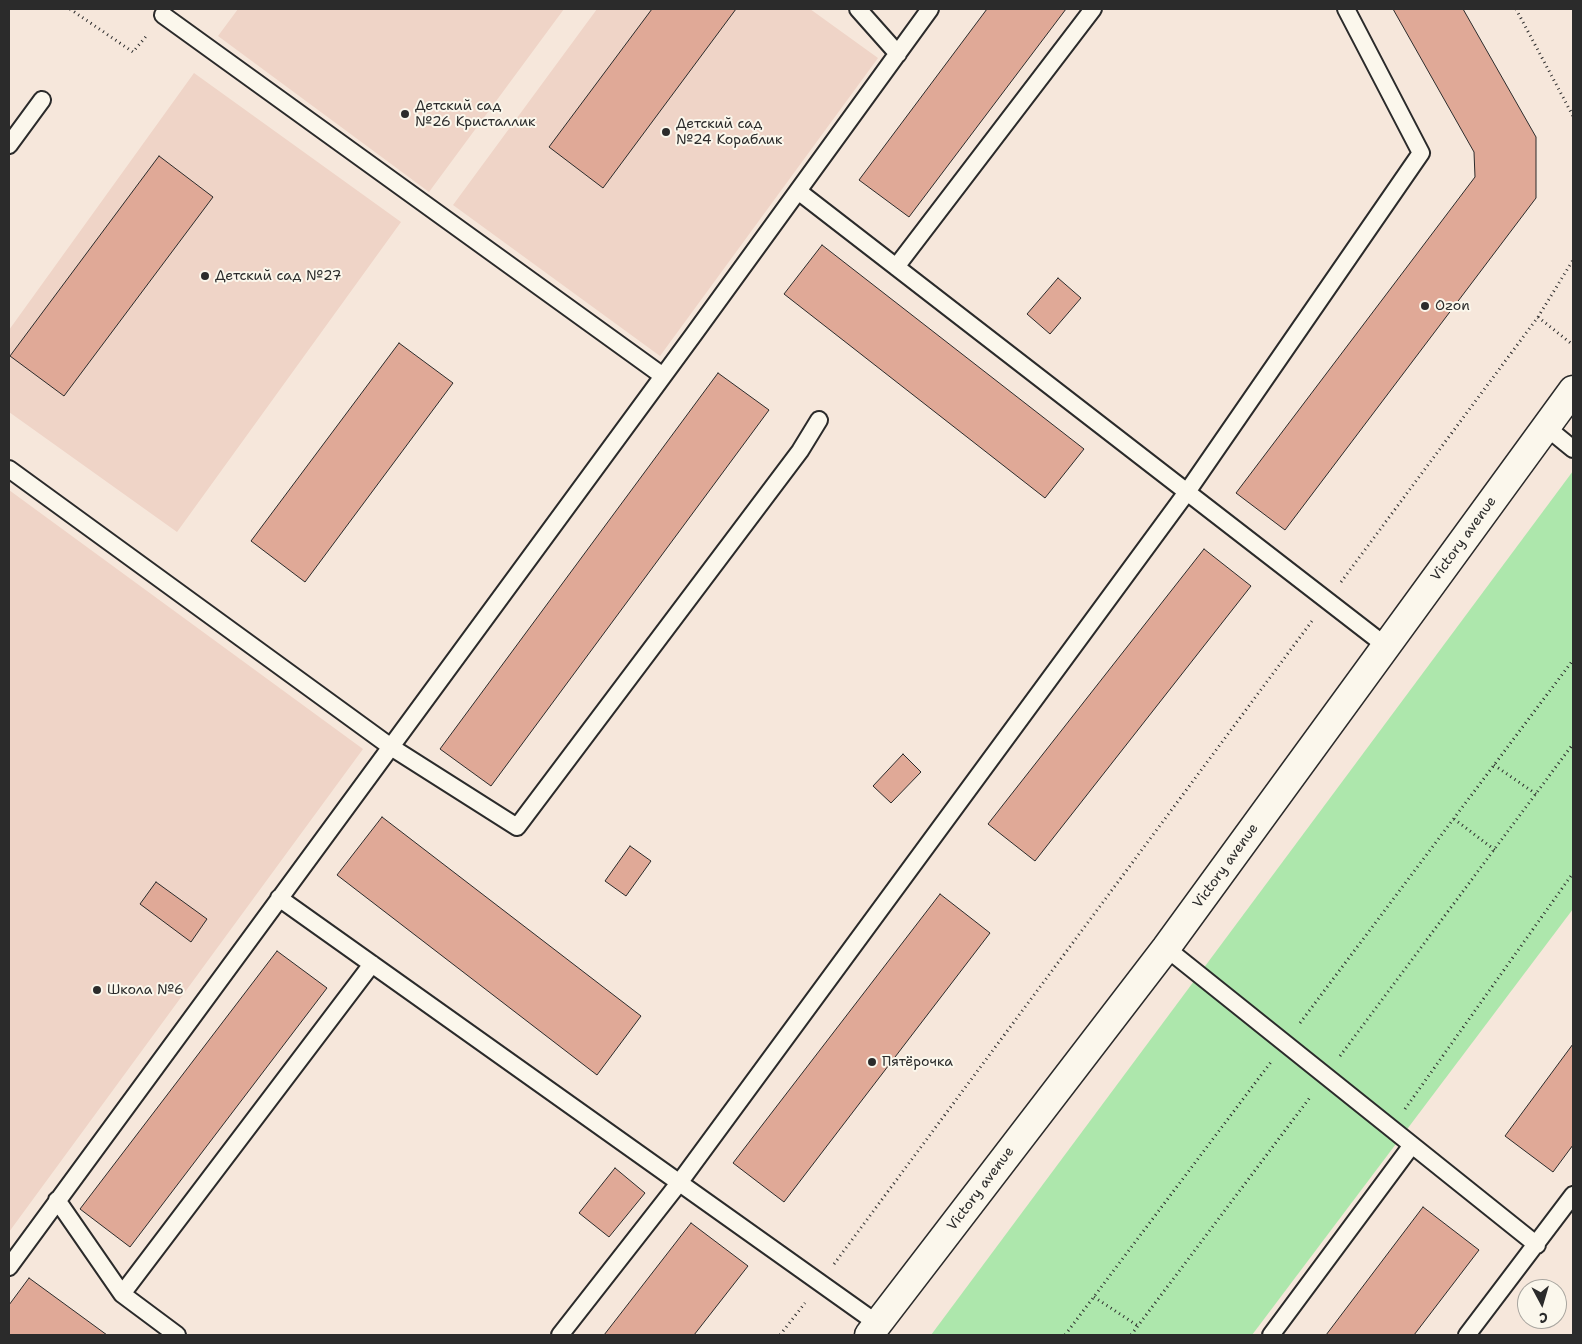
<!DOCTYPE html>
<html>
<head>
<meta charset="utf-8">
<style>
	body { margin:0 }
	#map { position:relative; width:1582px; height:1344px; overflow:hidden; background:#f6e7db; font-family:"Shantell Sans",sans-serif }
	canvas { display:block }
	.frame { position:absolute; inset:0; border:10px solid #2b2b2b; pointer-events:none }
	.north { position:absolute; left:1517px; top:1279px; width:50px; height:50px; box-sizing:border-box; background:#fbf7ec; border:1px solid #a8a59f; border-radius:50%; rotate:174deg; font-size:14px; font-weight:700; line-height:20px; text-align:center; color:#2b2b2b }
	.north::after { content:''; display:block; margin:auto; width:18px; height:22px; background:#2b2b2b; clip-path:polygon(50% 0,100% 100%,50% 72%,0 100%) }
</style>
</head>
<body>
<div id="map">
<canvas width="1582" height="1344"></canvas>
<div class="frame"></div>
<div class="north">С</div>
</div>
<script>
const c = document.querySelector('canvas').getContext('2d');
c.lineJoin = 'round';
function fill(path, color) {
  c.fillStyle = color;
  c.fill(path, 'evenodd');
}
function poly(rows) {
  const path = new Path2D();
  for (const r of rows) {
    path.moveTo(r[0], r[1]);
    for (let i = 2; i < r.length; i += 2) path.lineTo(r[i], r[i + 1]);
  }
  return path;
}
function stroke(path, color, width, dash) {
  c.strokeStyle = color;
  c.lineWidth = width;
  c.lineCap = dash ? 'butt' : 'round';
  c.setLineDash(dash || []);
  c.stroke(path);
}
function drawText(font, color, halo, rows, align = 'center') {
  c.font = font + ' "Shantell Sans",sans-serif';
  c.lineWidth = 4;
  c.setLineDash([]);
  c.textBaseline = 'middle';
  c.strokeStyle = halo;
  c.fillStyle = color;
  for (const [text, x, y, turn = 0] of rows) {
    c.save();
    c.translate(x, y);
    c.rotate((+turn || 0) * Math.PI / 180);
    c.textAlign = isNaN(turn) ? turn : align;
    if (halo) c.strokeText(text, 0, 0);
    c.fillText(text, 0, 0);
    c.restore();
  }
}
fill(poly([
	[238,9,564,9,429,192,218,36],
	[597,9,810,9,878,58,660,356,453,205],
	[194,73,401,222,177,532,9,412,9,330],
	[9,490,363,749,9,1232]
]), '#efd4c7');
fill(poly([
	[1573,471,1573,909,1252,1335,931,1335]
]), '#ade7ac');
const building = poly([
	[652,9,736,9,603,188,549,147,652,9],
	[987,9,1066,9,909,217,859,180,987,9],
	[1393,9,1463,9,1536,137,1536,198,1285,530,1236,493,1475,177,1474,152,1393,9],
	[159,156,213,197,64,396,10,356,159,156],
	[822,245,1084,449,1045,498,784,294,822,245],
	[1058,278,1081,298,1050,334,1027,314,1058,278],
	[399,343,453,383,305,582,251,541,399,343],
	[718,373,769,410,491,786,440,749,718,373],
	[1204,549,1251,586,1035,861,988,824,1204,549],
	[903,754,921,772,891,803,873,786,903,754],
	[382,817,641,1016,597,1075,337,875,382,817],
	[630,846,651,861,626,896,605,881,630,846],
	[156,882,207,919,191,942,140,904,156,882],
	[940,894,990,933,784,1202,733,1163,940,894],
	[277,951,327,988,130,1247,80,1209,277,951],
	[1573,1044,1573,1145,1553,1172,1505,1136,1573,1044],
	[615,1168,645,1193,609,1237,579,1213,615,1168],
	[1423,1207,1479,1250,1414,1335,1326,1335,1423,1207],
	[691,1223,748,1266,694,1335,604,1335,691,1223],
	[29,1278,107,1335,9,1335,9,1305,29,1278]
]);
fill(building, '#e0a997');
stroke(building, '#2b2b2b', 1);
const lane = poly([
	[858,9,898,54],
	[163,15,663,376],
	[9,145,42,100],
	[798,191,1386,646],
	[896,267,1093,9],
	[1546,427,1573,449],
	[9,469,391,747,517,827,800,451,819,420],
	[279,898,878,1324],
	[1166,948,1537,1245],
	[57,1200,122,1294,177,1335],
	[9,1267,694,334,930,9],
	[122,1294,372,964],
	[560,1335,679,1183,1187,492,1421,153,1346,9],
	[1271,1335,1412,1145],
	[1467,1335,1573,1195]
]);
const secondary = poly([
	[869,1335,1166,948,1573,390]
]);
stroke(lane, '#2b2b2b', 20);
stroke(secondary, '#2b2b2b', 31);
stroke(poly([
	[70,9,133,52,148,34],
	[1516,9,1573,116],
	[1538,317,1573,345],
	[1341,582,1538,317,1573,260],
	[1494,765,1536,794],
	[1454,819,1495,850],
	[1300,1023,1573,660],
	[1340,1056,1573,744],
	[1405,1109,1573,873],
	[834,1264,1312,621],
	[1094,1297,1138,1326],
	[780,1335,805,1303],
	[1065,1335,1271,1062],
	[1131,1335,1311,1096]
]), '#2b2b2b', 3, [1, 4]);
stroke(lane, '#fbf7ec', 16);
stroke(secondary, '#fbf7ec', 28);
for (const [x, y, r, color] of [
	[405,114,5,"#2b2b2b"],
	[666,132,5,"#2b2b2b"],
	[205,276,5,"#2b2b2b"],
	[1425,306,5,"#2b2b2b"],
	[97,990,5,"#2b2b2b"],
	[872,1062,5,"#2b2b2b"]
]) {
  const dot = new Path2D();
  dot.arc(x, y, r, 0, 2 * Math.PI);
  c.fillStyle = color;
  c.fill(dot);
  stroke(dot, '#fbf7ec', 2);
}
drawText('14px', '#2b2b2b', '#fbf7ec', [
	["Детский сад",415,106],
	["№26 Кристаллик",415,122],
	["Детский сад",676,124],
	["№24 Кораблик",676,140],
	["Детский сад №27",215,276],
	["Ozon",1435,306],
	["Школа №6",107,990],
	["Пятёрочка",882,1062]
], 'left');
drawText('14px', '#2b2b2b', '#fbf7ec', [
	["Victory avenue",1464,539,-54],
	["Victory avenue",1226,866,-54],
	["Victory avenue",981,1189,-53]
]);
</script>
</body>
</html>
